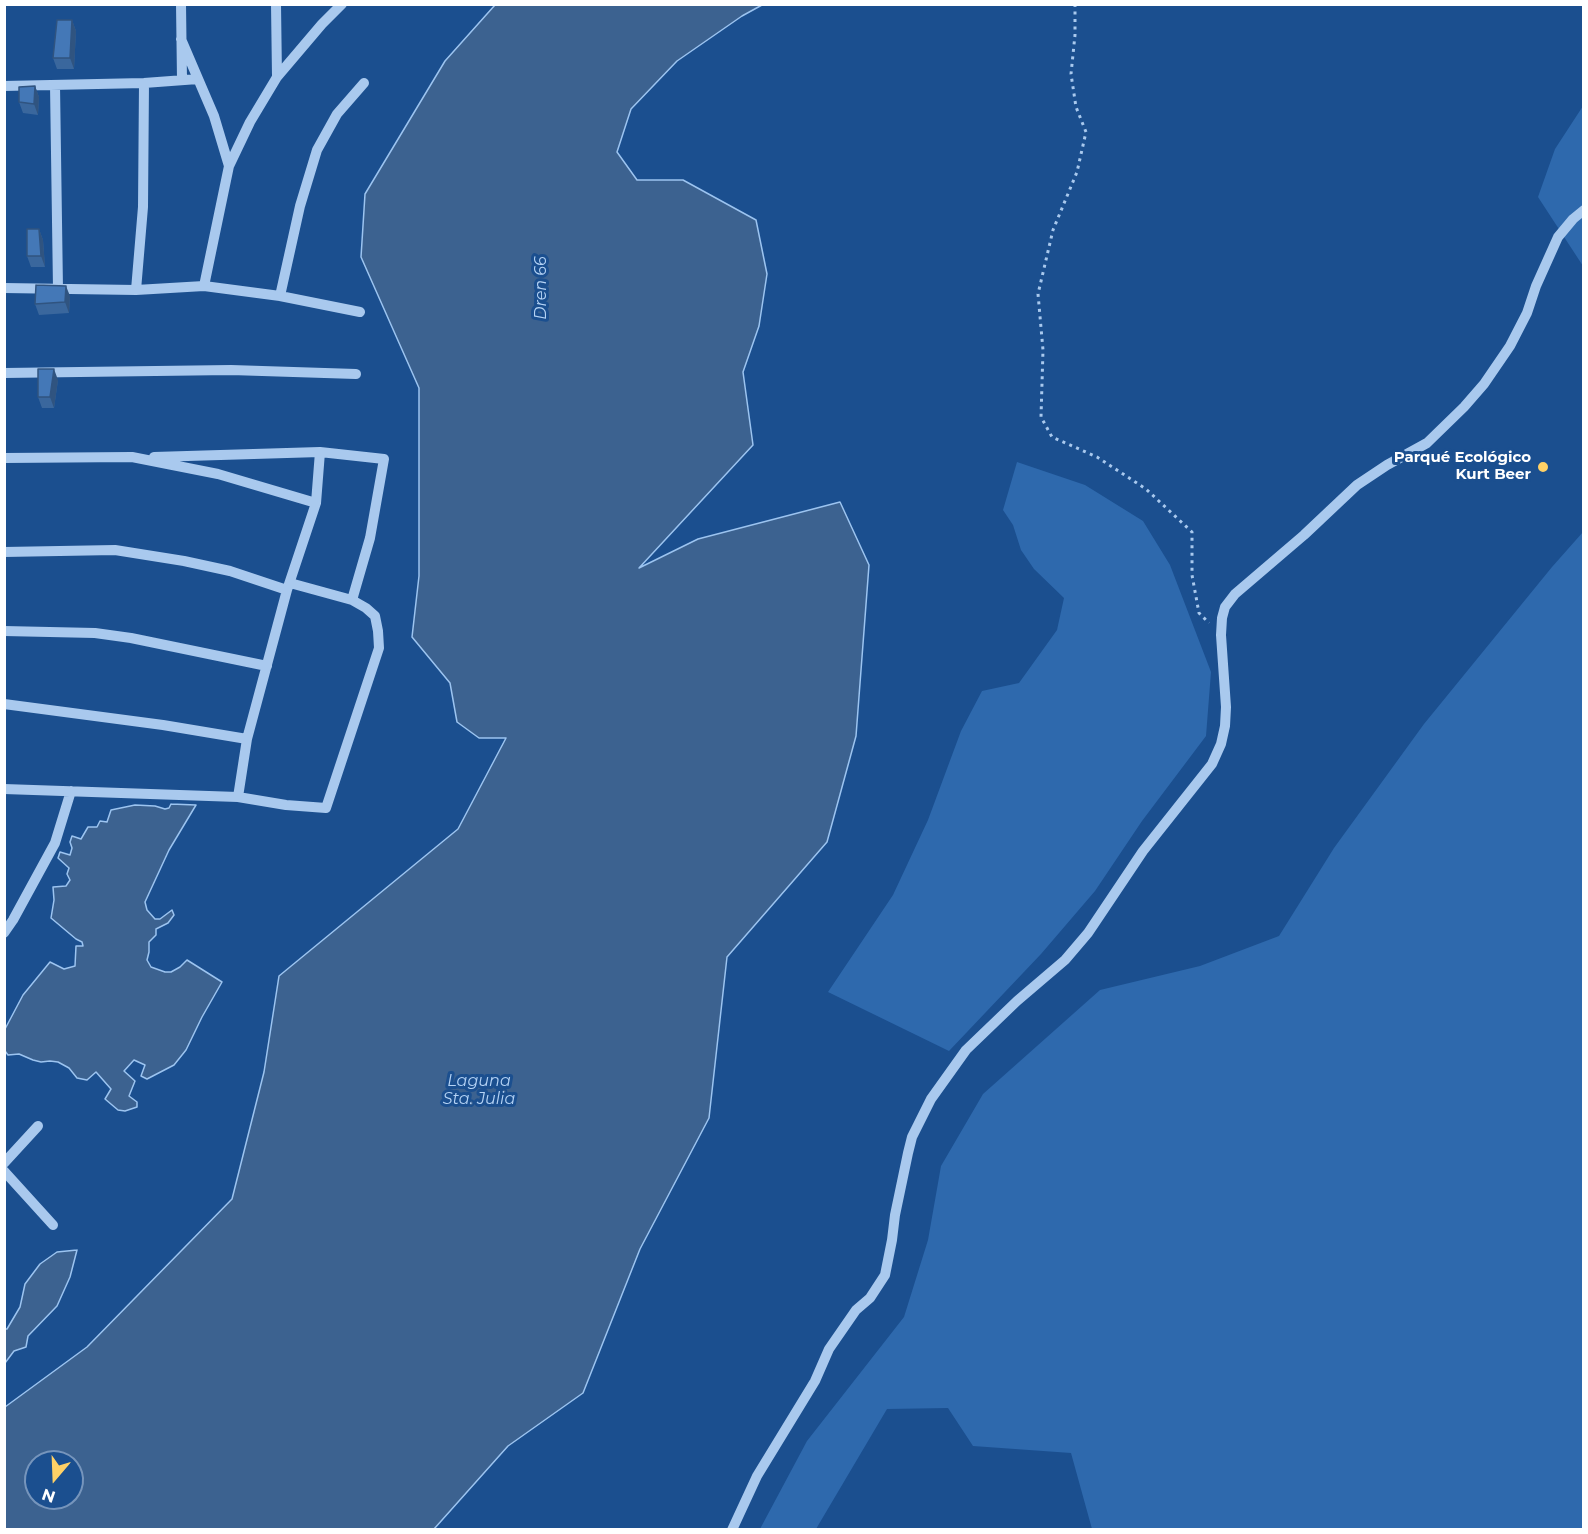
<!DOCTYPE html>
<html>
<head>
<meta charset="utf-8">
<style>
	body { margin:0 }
	#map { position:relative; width:1588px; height:1534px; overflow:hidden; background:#1b4f8f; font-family:Montserrat,sans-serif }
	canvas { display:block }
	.frame { position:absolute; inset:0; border:6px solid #fff; pointer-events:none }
	.north { position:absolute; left:24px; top:1450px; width:60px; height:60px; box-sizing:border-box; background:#1b4f8f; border:2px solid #7695bc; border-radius:50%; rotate:199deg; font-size:16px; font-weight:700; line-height:24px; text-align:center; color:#fff }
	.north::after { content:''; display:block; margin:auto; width:21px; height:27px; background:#ffd166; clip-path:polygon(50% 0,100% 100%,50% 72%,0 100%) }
</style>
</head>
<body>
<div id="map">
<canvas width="1588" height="1534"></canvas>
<div class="frame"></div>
<div class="north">N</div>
</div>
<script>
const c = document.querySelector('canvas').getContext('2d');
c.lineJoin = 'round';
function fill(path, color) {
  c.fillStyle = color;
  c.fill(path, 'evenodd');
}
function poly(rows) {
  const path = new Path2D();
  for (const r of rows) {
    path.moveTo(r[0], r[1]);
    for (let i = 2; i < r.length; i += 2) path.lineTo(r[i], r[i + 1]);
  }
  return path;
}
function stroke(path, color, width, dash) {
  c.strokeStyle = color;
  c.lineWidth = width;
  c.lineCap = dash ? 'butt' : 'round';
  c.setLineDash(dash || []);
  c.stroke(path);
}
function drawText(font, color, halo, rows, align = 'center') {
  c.font = font + ' Montserrat,sans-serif';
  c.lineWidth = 6;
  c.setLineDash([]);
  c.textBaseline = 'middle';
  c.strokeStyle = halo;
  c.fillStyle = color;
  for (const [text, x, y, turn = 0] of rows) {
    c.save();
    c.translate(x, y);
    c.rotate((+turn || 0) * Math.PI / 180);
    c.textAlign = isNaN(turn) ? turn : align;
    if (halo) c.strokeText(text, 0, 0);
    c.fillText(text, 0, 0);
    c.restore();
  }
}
fill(poly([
	[1583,106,1583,266,1538,197,1555,149],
	[1017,462,1085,485,1143,521,1170,565,1211,672,1206,736,1142,821,1095,891,1041,954,949,1051,828,992,893,895,928,820,961,731,982,691,1019,683,1057,630,1064,598,1034,569,1021,550,1013,525,1003,510],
	[1583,532,1583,1529,1092,1529,1071,1453,973,1446,948,1408,887,1409,816,1529,760,1529,807,1441,904,1317,928,1240,941,1166,983,1094,1100,990,1200,966,1279,936,1334,848,1424,724,1552,567]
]), '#2e69ad');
const water = poly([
	[495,5,762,5,742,16,677,61,631,109,617,152,637,180,683,180,756,220,767,274,759,326,743,372,753,445,639,568,698,539,840,502,869,565,856,736,827,842,727,957,709,1118,640,1249,583,1393,508,1446,434,1529,5,1529,5,1407,87,1347,232,1199,264,1072,279,976,458,829,506,738,479,738,457,722,450,683,412,637,419,576,419,388,361,257,365,194,445,61,495,5],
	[36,1462,72,1462,72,1498,36,1498,36,1462],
	[171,804,196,805,169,850,145,902,147,910,155,919,160,919,172,910,174,915,168,923,156,929,156,935,149,942,149,952,147,960,151,967,165,972,171,972,180,967,187,960,222,982,202,1017,186,1050,174,1065,147,1079,141,1076,145,1065,134,1060,124,1071,135,1081,129,1096,137,1102,137,1107,125,1111,118,1110,105,1099,111,1089,96,1072,87,1080,77,1078,69,1068,58,1062,50,1061,41,1062,33,1060,19,1054,8,1055,5,1051,5,1029,23,995,50,962,64,969,75,966,76,946,83,946,82,942,76,939,51,918,54,900,53,887,66,886,70,880,67,874,69,868,58,858,60,852,70,855,72,848,70,842,72,836,81,839,88,827,97,827,100,821,107,822,111,810,135,805,155,806,165,809,169,808,171,804],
	[77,1250,70,1277,57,1306,28,1336,26,1347,14,1351,5,1363,5,1329,7,1329,20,1307,25,1284,40,1264,57,1252,77,1250]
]);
fill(water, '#3c6290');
stroke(water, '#9cc4f0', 1.5);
stroke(poly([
	[1075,4,1075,35,1071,74,1076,107,1086,132,1077,172,1053,230,1038,294,1043,350,1041,417,1052,437,1097,457,1146,489,1192,532,1192,575,1199,613,1209,623]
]), '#a9c9ee', 3, [3, 4.5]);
stroke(poly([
	[181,4,182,80],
	[276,4,277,77],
	[181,39,214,116,229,166],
	[55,85,58,289],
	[4,86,144,83,198,79],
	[204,286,229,166,250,122,277,77,322,24,342,4],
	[4,288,136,290,204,286,280,296,360,312],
	[136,290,143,207,144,83],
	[280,296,300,206,317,150,337,114,364,83],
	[4,373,231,370,356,374],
	[154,457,320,452],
	[4,458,132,457,218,474,316,503],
	[4,552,115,550,184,561,230,571,287,590],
	[4,631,95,633,131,638,267,666],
	[4,704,163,725,247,739],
	[4,789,238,797,286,805,326,808,379,648,378,631,375,616,366,608,352,600,290,583],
	[238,797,247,739,287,590,316,503,320,452,384,459,370,538,352,600],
	[4,933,13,920,55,843,71,791],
	[4,1163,38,1126],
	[4,1171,53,1225],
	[732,1530,757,1476,815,1381,829,1349,856,1310,870,1298,885,1275,892,1240,895,1215,908,1153,912,1137,931,1099,966,1050,1017,1001,1065,960,1088,933,1143,851,1212,764,1221,744,1225,726,1226,707,1221,635,1222,618,1225,607,1235,594,1304,535,1357,485,1387,465,1427,443,1464,407,1484,384,1510,346,1527,313,1536,286,1558,237,1573,219,1584,210]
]), '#a9c9ee', 10);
fill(poly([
	[72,20,76,31,74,69,57,69,53,58],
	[35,86,39,97,38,115,23,113,19,102],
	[39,229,43,240,45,267,31,267,27,256],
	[70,296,69,313,39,315,35,304],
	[58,380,54,408,42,408,38,397]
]), '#3a679d');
fill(poly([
	[72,20,76,31,74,69,70,58],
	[35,86,39,97,38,115,34,104],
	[39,229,43,240,45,267,41,256],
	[66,286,70,296,69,313,65,302],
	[54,369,58,380,54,408,50,397]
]), '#305480');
const building = poly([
	[57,20,72,20,70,58,53,58,57,20],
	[35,86,34,104,19,102,19,87,35,86],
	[27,229,39,229,41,256,27,256,27,229],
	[36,285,66,286,65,302,35,304,36,285],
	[38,369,54,369,50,397,38,397,38,369]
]);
fill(building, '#4478b7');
stroke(building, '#305480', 1.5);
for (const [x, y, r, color] of [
	[1543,467,6,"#ffd166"]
]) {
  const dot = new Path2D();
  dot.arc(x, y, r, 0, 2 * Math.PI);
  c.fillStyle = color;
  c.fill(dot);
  stroke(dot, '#1b4f8f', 2);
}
drawText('bold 15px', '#fff', '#1b4f8f', [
	["Parqué Ecológico",1531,458],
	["Kurt Beer",1531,475]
], 'right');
drawText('italic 16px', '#b5d3f5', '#1b4f8f', [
	["Dren 66",541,288,-90],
	["Laguna",479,1081],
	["Sta. Julia",479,1099]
]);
</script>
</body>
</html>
